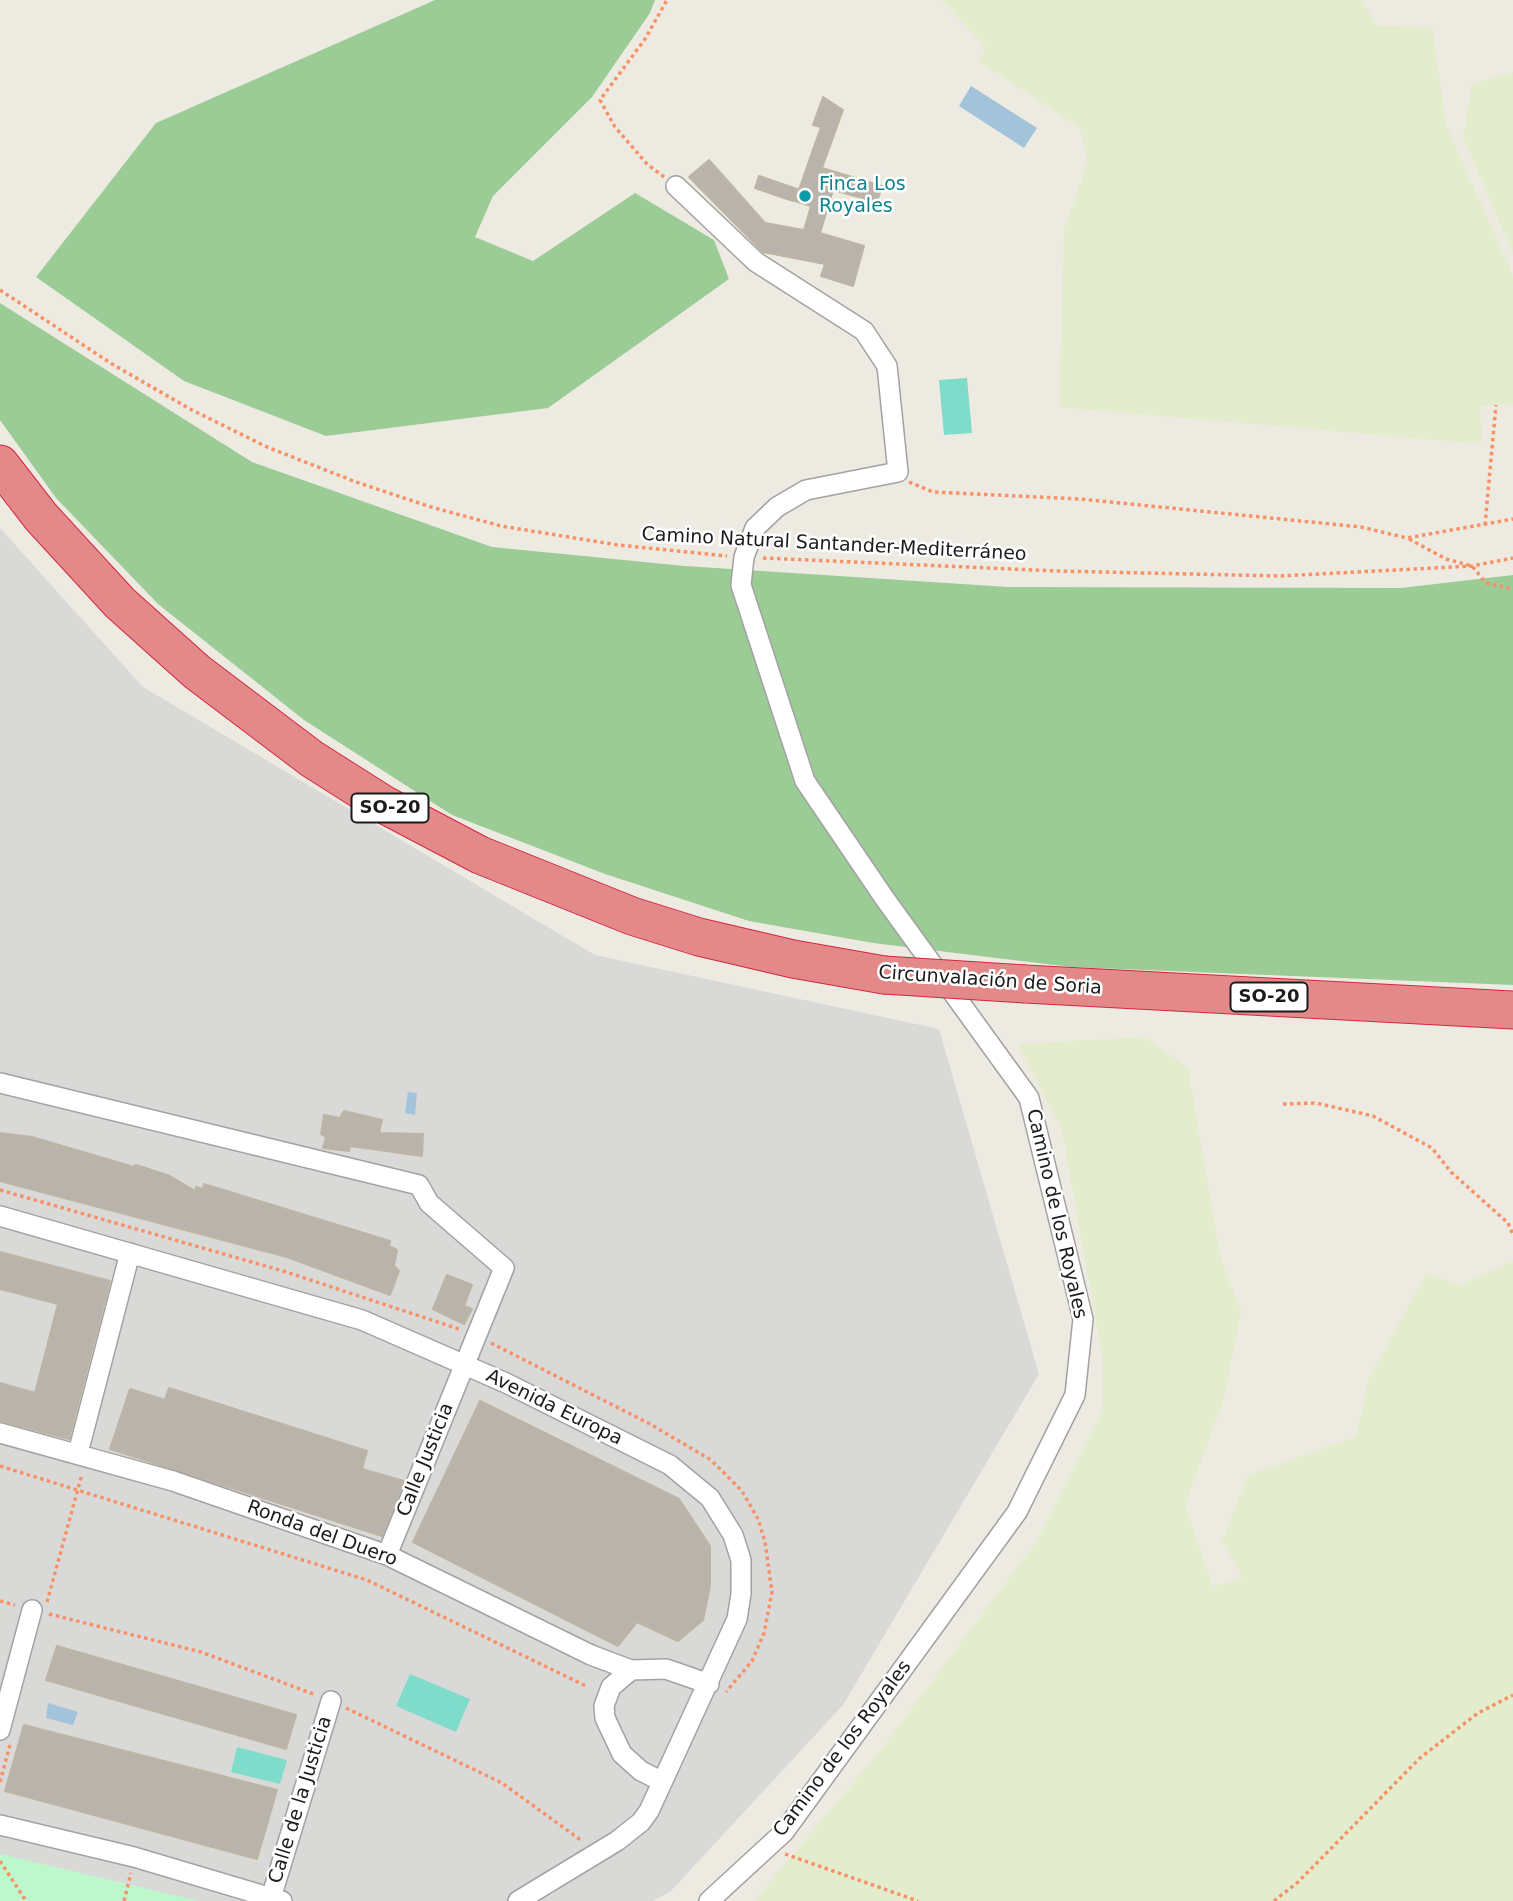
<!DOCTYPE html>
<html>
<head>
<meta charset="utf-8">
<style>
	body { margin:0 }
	canvas { display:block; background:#edebe1 }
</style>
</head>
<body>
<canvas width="1513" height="1901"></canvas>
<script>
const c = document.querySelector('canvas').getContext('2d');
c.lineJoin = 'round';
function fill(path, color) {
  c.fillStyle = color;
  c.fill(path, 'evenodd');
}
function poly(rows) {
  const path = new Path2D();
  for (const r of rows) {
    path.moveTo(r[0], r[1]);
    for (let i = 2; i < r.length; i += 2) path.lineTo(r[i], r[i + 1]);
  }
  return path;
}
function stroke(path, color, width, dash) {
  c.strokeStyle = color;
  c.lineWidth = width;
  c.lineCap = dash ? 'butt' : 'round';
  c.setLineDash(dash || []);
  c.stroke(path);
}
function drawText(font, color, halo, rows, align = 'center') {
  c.font = font + ' "DejaVu Sans",sans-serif';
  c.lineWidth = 5;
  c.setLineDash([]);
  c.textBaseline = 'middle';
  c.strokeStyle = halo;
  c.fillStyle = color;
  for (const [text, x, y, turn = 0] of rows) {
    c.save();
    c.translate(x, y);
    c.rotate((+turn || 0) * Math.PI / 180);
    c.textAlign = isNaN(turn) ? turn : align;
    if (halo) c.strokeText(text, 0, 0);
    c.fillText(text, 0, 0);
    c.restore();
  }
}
fill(poly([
	[0,528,143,687,595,955,939,1029,1039,1374,843,1705,671,1891,653,1901,0,1901]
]), '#d9d9d8');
fill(poly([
	[941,0,1361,0,1378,26,1432,27,1446,125,1513,275,1513,404,1480,406,1482,444,1059,407,1064,230,1088,161,1080,128,978,61,986,47],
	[1513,72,1513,254,1463,137,1472,84],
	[1144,1037,1188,1068,1220,1255,1241,1312,1224,1398,1185,1505,1213,1587,1243,1578,1222,1541,1248,1475,1356,1437,1369,1378,1427,1273,1460,1285,1513,1261,1513,1901,754,1901,884,1746,1036,1542,1103,1410,1103,1360,1062,1130,1018,1044]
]), '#e3eccc');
fill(poly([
	[435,0,655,0,650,13,592,97,493,196,475,237,533,261,635,193,714,240,729,279,548,408,326,436,184,381,36,277,156,123],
	[0,303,252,462,492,547,685,566,1008,587,1401,588,1513,575,1513,985,1071,967,873,943,749,921,605,874,452,815,304,720,158,604,56,498,0,420]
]), '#9ccc96');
fill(poly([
	[0,1854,199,1901,0,1901]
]), '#bdf8cd');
fill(poly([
	[967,378,972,433,944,435,939,380],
	[410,1674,470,1699,456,1732,396,1706],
	[237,1747,287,1760,280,1784,231,1772]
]), '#7fdbca');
fill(poly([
	[971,86,1037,128,1024,148,959,106],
	[408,1092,417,1093,415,1115,405,1113],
	[48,1703,78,1712,73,1725,46,1718]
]), '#a2c3da');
const building = poly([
	[823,97,843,110,822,168,882,186,877,202,833,190,820,233,864,246,853,286,821,276,825,264,763,252,689,177,709,160,765,223,804,230,811,206,795,201,821,127,813,125,823,97],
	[759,176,797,189,793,201,755,188,759,176],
	[344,1111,382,1120,379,1133,423,1134,422,1156,350,1146,349,1151,323,1148,326,1137,321,1134,324,1115,340,1118,344,1111],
	[0,1133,32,1137,134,1167,136,1165,170,1176,195,1191,196,1187,203,1189,204,1184,390,1241,389,1246,397,1250,394,1266,399,1271,390,1295,287,1257,0,1181,0,1133],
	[0,1252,110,1281,69,1439,0,1421,0,1383,35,1393,58,1304,0,1289,0,1252],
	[447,1275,472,1285,464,1306,472,1309,464,1324,433,1309,447,1275],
	[169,1388,367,1451,362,1469,404,1481,382,1536,110,1449,130,1389,165,1400,169,1388],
	[480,1401,679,1499,710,1546,710,1586,703,1620,678,1641,637,1622,618,1646,413,1542,480,1401],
	[57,1646,296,1715,286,1749,46,1680,57,1646],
	[24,1725,277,1790,257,1859,5,1791,24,1725]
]);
fill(building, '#b9b4ab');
stroke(building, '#beb4a4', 2);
const street = poly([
	[676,186,756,262,864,331,887,366,898,472,806,490,777,507,755,528,744,557,741,585,805,781,885,899,1029,1098,1083,1319,1075,1395,1017,1512,784,1832,709,1901],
	[0,1083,419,1185,429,1203,504,1268,387,1555],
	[0,1216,362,1320,506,1383,670,1465,710,1498,733,1535,741,1560,741,1594,737,1619,649,1811,641,1822,617,1841,518,1901],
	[0,1433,173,1481,387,1555,591,1655,631,1670,666,1669,709,1684],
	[78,1453,130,1253],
	[631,1670,611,1687,604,1706,605,1718,622,1754,641,1771,661,1781],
	[0,1730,32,1610],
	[0,1825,134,1857,282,1901],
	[271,1898,331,1701]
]);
const highway = poly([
	[0,464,41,517,120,603,197,672,312,759,383,804,480,855,632,916,699,937,793,959,884,975],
	[1025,984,1513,1010]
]);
stroke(street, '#a2a2a2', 22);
stroke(highway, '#d22740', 39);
stroke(poly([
	[664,177,647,164,615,127,600,100,645,39,667,0],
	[0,290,112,364,190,409,267,447,356,482,431,507,501,526,618,545,727,556],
	[909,482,933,492,1080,499,1361,527,1407,538,1513,519],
	[1485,525,1496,405],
	[1409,539,1446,559,1472,566,1486,583,1513,589],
	[763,558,1057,571,1280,576,1472,566,1513,558],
	[1283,1104,1316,1103,1373,1116,1432,1148,1451,1172,1508,1223,1513,1235],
	[0,1190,283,1271,462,1330],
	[491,1343,650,1424,711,1460,742,1491,758,1519,765,1542,772,1592,764,1633,752,1661,726,1692],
	[0,1466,367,1580,586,1686],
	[0,1601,15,1605],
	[47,1602,82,1474],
	[49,1614,201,1652,316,1695],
	[346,1708,502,1783,582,1841],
	[0,1782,10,1745],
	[785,1854,918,1901],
	[0,1861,26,1901],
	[124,1901,131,1873],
	[1274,1901,1298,1882,1420,1758,1478,1713,1513,1695]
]), '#f79268', 3.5, [3.5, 3.5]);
stroke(street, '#fff', 19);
stroke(highway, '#e48989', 37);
const highwayBridge = poly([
	[884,975,1025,984]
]);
stroke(highwayBridge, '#d22740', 39, []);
stroke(highwayBridge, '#e48989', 37);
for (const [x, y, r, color] of [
	[805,196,7,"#0f9aa8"]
]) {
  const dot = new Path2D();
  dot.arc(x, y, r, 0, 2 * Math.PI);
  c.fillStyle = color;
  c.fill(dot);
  stroke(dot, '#fff', 2.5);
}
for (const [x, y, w] of [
	[390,808,77],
	[1269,997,77]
]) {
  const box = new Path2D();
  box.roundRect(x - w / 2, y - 14.5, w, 29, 5);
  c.fillStyle = '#fff';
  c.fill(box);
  stroke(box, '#1b1b1b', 2);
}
drawText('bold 18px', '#1b1b1b', null, [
	["SO-20",390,808],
	["SO-20",1269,997]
]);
drawText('19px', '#0d838f', '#fff', [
	["Finca Los",819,185],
	["Royales",819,207]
], 'left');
drawText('19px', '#1b1b1b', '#fff', [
	["Camino Natural Santander-Mediterráneo",834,545,3],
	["Circunvalación de Soria",990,981,4],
	["Camino de los Royales",1056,1214,77],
	["Avenida Europa",554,1408,26],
	["Calle Justicia",426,1460,-68],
	["Ronda del Duero",322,1534,20],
	["Camino de los Royales",843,1749,-53],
	["Calle de la Justicia",301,1800,-73]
]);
</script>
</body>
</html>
